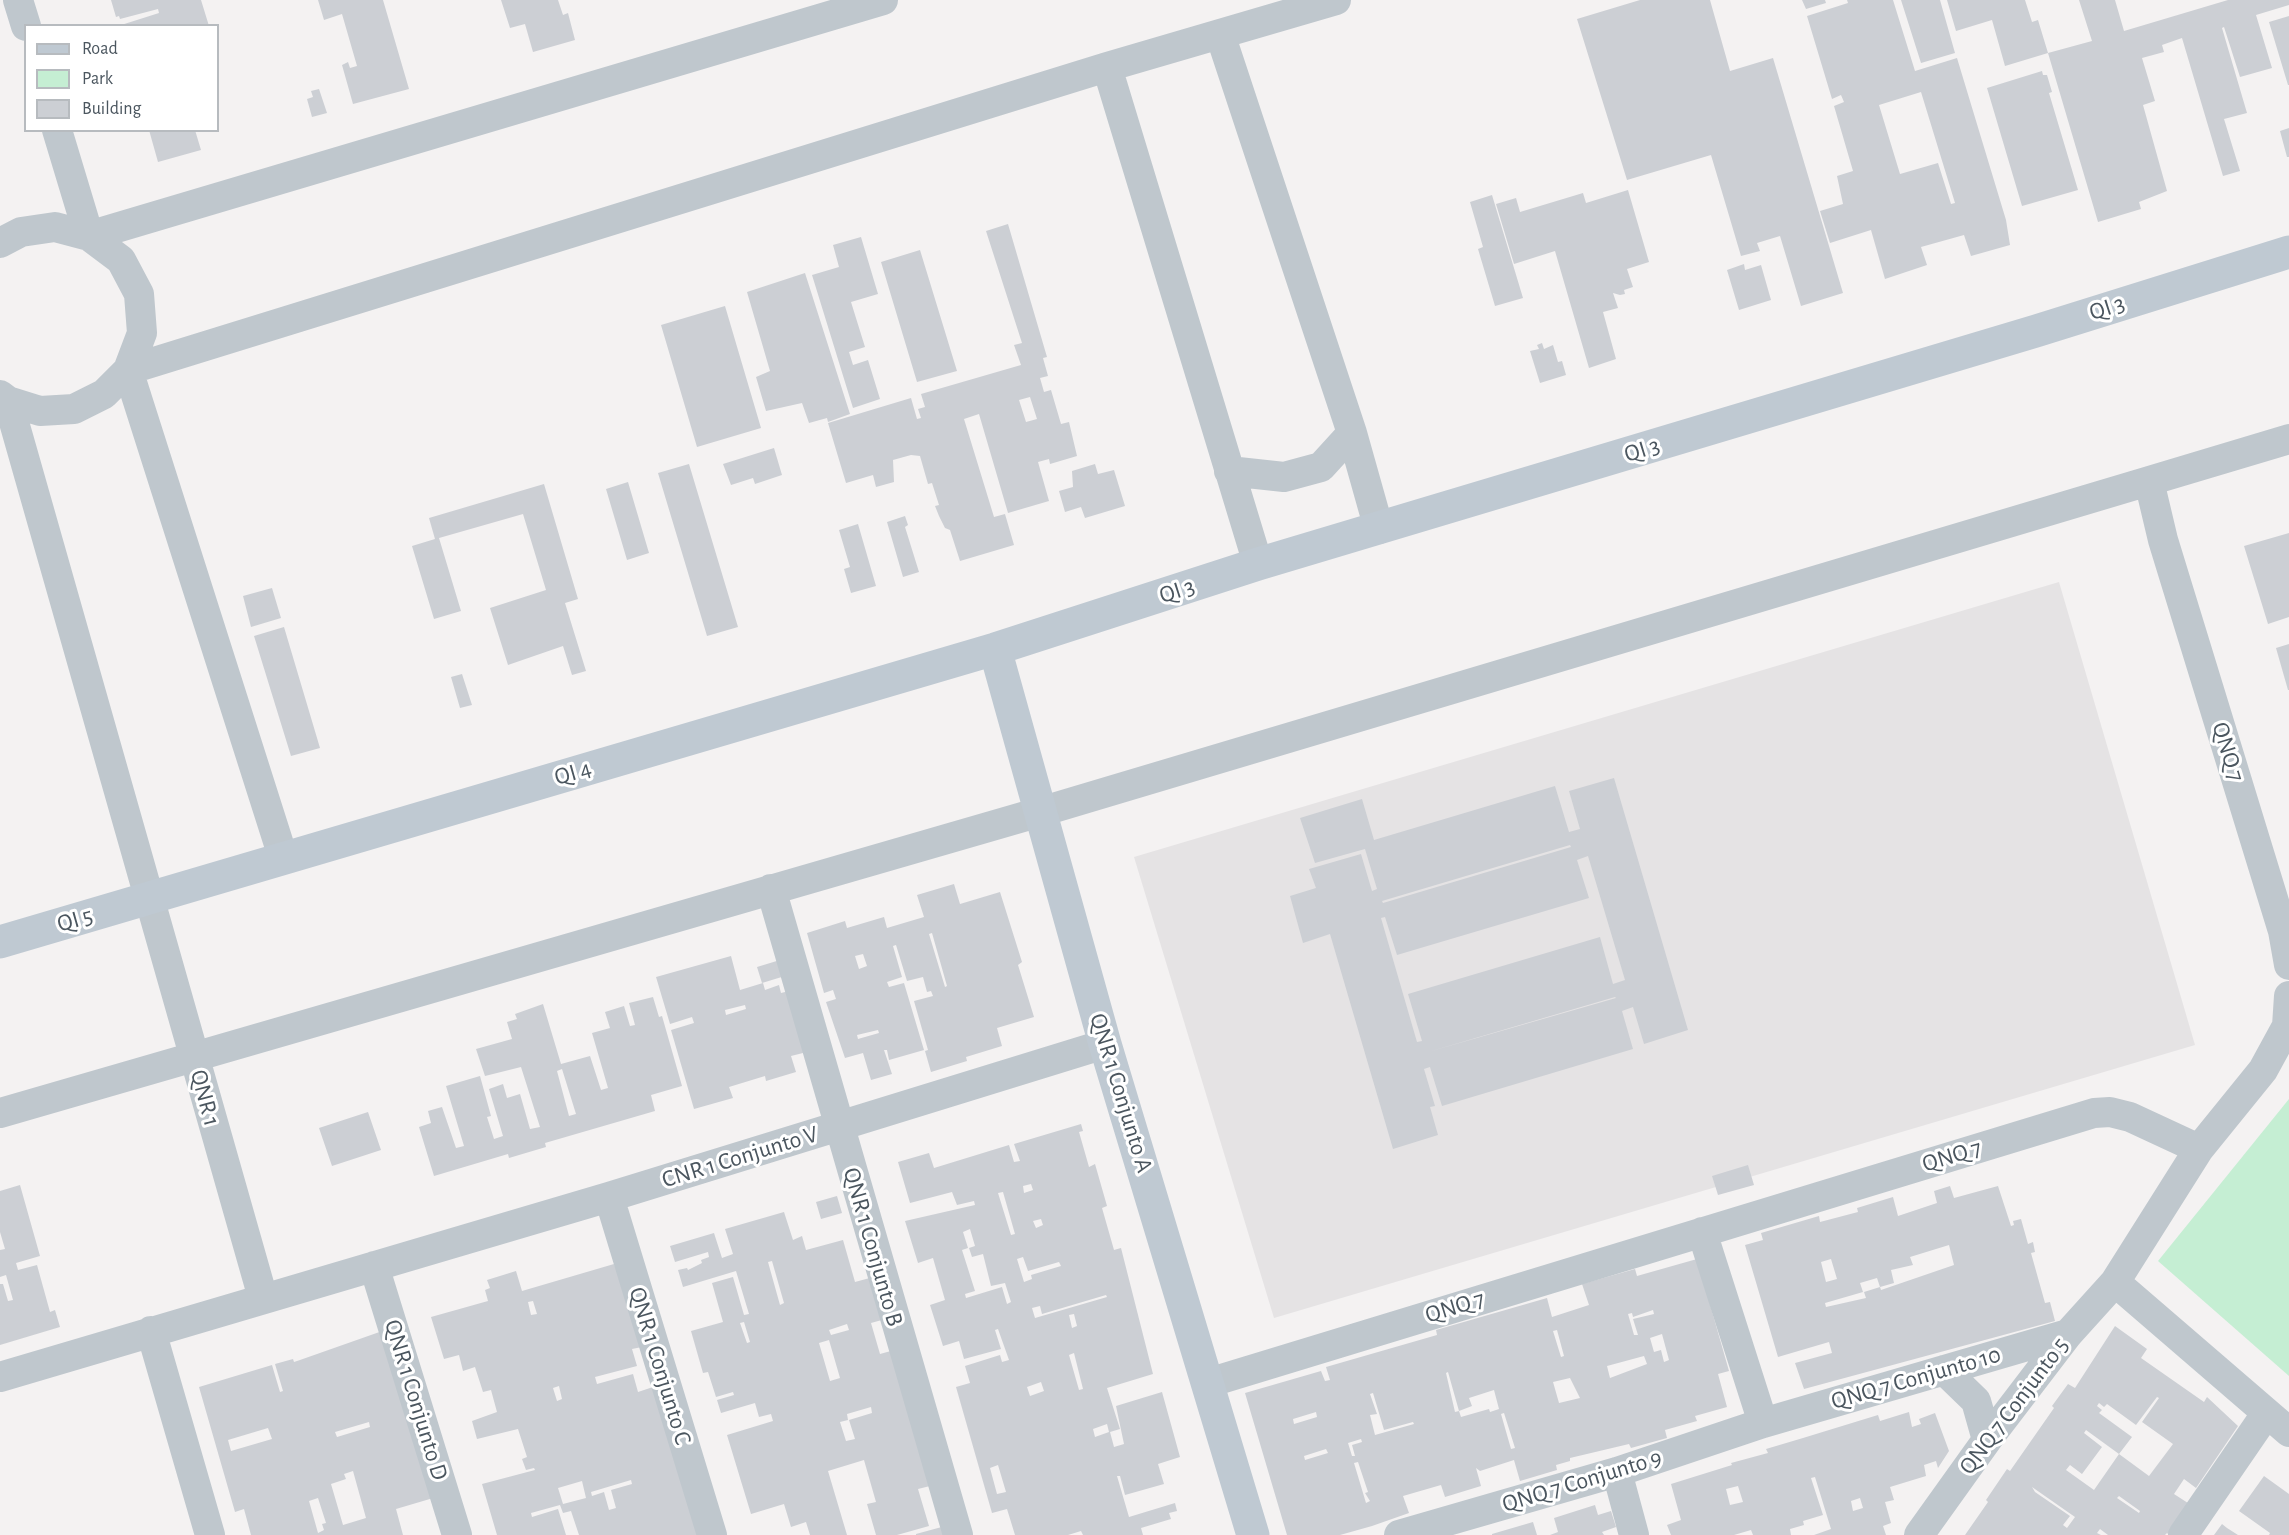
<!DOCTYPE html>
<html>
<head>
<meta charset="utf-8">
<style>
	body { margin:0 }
	#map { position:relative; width:2289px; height:1535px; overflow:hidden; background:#f4f2f2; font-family:"Alegreya Sans",sans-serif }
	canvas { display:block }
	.legend { position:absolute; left:24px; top:24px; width:195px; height:108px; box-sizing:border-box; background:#fff; border:2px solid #b7bbbf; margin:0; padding:8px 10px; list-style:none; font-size:18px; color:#4b565f }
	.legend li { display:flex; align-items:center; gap:12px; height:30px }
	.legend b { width:30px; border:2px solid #b7bbbf }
</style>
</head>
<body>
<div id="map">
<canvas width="2289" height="1535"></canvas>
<ul class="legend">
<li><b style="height:8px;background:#bfc9d2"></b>Road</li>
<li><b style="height:16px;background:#c5eed3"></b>Park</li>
<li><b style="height:16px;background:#cccfd4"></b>Building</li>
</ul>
</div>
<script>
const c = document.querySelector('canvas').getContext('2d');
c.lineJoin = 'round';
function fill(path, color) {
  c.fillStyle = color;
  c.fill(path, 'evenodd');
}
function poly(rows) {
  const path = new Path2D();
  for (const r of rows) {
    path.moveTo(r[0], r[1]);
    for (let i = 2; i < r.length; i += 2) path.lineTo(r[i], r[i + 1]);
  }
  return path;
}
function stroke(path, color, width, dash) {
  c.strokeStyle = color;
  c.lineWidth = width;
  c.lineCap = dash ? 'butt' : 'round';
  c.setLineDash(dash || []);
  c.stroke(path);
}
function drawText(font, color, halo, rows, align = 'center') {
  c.font = font + ' "Alegreya Sans",sans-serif';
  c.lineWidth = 6;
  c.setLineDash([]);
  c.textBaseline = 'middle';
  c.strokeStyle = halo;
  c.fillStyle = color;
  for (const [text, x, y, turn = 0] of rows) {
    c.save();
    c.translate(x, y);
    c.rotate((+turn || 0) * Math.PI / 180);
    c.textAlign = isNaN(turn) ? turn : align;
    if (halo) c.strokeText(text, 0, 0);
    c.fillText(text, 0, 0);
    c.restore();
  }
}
fill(poly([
	[2059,582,2195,1045,1274,1318,1134,857]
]), '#e5e3e4');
fill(poly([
	[2289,1099,2289,1376,2158,1261]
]), '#c5eed3');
fill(poly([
	[111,0,201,0,209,26,118,26,159,13,158,9,120,19,119,16,116,17],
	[318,0,383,0,409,89,353,104,342,65,348,62,350,68,357,66,342,14,324,20],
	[501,0,558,0,563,15,568,13,575,40,533,52,525,24,510,28],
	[1640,0,1710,0,1730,71,1773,58,1843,293,1801,306,1780,236,1757,243,1760,251,1741,256,1711,155,1627,180,1577,19],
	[1802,0,1825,0,1826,3,1806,9],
	[1847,0,1893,0,1915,71,1957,58,2006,220,2010,245,1971,256,1964,235,1921,247,1927,265,1885,279,1871,230,1830,243,1820,211,1843,204,1837,176,1853,171,1834,106,1844,102,1841,95,1832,99,1807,16,1848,3],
	[1921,92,1955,203,1951,204,1938,163,1900,174,1879,105],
	[1901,0,1940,0,1955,53,1921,63],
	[1947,0,2025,0,2032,22,2038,20,2048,53,2005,66,1992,20,1956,31],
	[2079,0,2115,0,2124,31,2228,0,2289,0,2289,5,2256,15,2272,68,2240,77,2224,27,2222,28,2247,113,2224,119,2240,171,2223,176,2182,38,2162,45,2164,52,2142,58,2155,101,2143,105,2167,191,2139,202,2141,209,2098,222,2048,53,2092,41],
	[2289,16,2289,85,2288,85,2269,22],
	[2042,71,2043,75,2047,75,2052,92,2049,93,2078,190,2022,206,1987,88],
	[319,89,327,113,312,117,307,99,313,97,311,91],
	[2289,128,2289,157,2287,157,2280,131],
	[149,130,195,130,201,150,158,162],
	[1628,190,1649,262,1627,269,1633,287,1624,290,1625,294,1620,295,1613,293,1618,308,1603,312,1616,359,1589,368,1555,251,1514,264,1496,204,1516,198,1520,212,1583,193,1586,203],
	[1492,195,1523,298,1495,306,1478,249,1483,247,1470,202],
	[1008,224,1047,357,1043,358,1048,376,1040,378,1044,392,1051,390,1061,424,1069,422,1077,456,1050,464,1049,459,1038,462,1049,501,1008,513,979,414,964,419,994,517,1005,514,1014,545,960,561,950,530,945,528,939,516,935,506,939,505,932,483,928,484,920,456,911,455,893,460,894,482,876,487,873,475,846,483,828,423,911,398,917,419,921,418,918,409,925,407,921,394,1021,365,1014,345,1022,343,986,231],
	[1030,397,1037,419,1026,422,1019,400],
	[861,237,878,294,851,302,865,347,849,352,853,365,868,360,880,399,853,408,812,275,839,267,833,245],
	[920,250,957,371,917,382,881,262],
	[1744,264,1745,270,1761,265,1771,300,1739,310,1727,270],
	[805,273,850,414,828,422,827,418,809,423,802,403,766,411,756,377,770,371,747,292],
	[725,306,761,428,697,447,661,325],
	[1542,343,1544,349,1553,345,1558,362,1562,361,1566,375,1540,383,1530,351,1539,349,1537,345],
	[774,448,782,475,755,484,753,478,731,485,723,464],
	[689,464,738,627,707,636,658,473],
	[1095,464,1098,474,1114,470,1125,506,1085,518,1081,507,1065,512,1059,491,1073,487,1072,471],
	[628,482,649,553,627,560,606,489],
	[544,484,578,599,565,603,586,671,572,675,563,646,508,665,490,608,546,590,523,514,439,538,461,611,434,619,412,546,435,539,429,518],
	[905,516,908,525,905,527,919,572,903,577,887,522],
	[858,524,876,586,851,593,844,569,850,567,839,530],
	[2289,533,2289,617,2268,624,2244,546],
	[272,588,281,618,251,627,243,596],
	[284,627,320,748,291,756,254,636],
	[2289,644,2289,690,2288,690,2276,648],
	[462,674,472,705,460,708,451,677],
	[1614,778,1688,1030,1644,1044,1633,1007,1622,1011,1633,1049,1442,1106,1430,1067,1424,1069,1435,1106,1430,1107,1438,1135,1393,1149,1330,934,1303,943,1290,896,1316,888,1309,869,1361,854,1372,891,1377,889,1365,849,1315,863,1300,818,1362,799,1374,840,1555,786,1569,832,1580,829,1569,791],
	[1570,845,1571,847,1383,903,1382,901],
	[1588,856,1625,980,1613,984,1600,937,1408,994,1422,1041,1417,1042,1381,918,1385,917,1397,955,1589,898,1577,860],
	[1615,997,1616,998,1428,1052],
	[954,884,960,904,1000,892,1022,962,1018,965,1034,1017,997,1028,1002,1046,966,1057,967,1061,931,1072,925,1051,928,1050,914,1001,933,996,931,991,927,992,923,977,907,981,896,945,893,946,902,977,887,982,889,987,904,983,924,1050,889,1060,887,1050,884,1050,892,1074,871,1080,863,1053,845,1058,826,1002,836,999,833,990,824,993,807,933,845,921,847,928,884,917,887,928,924,917,917,895],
	[932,933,947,986,945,987,929,934],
	[863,954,867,966,859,969,855,956],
	[878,1030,879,1033,858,1039,857,1035],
	[731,956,740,990,763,983,765,990,779,985,781,993,789,991,807,1052,791,1056,796,1072,766,1081,765,1076,729,1087,733,1098,694,1109,671,1030,694,1023,692,1017,670,1024,656,977],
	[745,1005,746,1009,726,1015,725,1010],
	[780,960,785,976,762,983,757,967],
	[653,997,659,1017,662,1016,682,1086,651,1095,655,1111,545,1143,546,1147,509,1158,508,1154,434,1176,419,1127,431,1123,428,1111,442,1107,456,1148,464,1146,446,1086,480,1076,491,1116,487,1117,494,1139,503,1136,489,1089,503,1084,507,1098,520,1094,530,1129,540,1127,521,1067,485,1076,476,1049,512,1039,507,1022,517,1019,515,1014,543,1004,561,1064,590,1056,601,1090,608,1088,592,1033,610,1028,605,1012,624,1006,630,1026,635,1025,629,1003],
	[562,1069,576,1114,569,1116,557,1071],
	[368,1112,381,1150,332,1166,319,1128],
	[1081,1124,1083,1131,1079,1132,1089,1167,1095,1164,1107,1206,1102,1208,1114,1250,1121,1248,1153,1374,1107,1388,1120,1429,1110,1432,1114,1447,1124,1444,1116,1406,1162,1392,1180,1457,1158,1464,1164,1484,1125,1495,1120,1476,1117,1476,1129,1517,1175,1503,1177,1511,1169,1513,1171,1519,1141,1528,1143,1535,1083,1535,1081,1531,1068,1535,1015,1535,1007,1509,992,1513,956,1387,970,1383,965,1366,1000,1355,1002,1362,1009,1360,998,1329,995,1330,1001,1349,964,1359,959,1341,943,1346,930,1305,945,1300,933,1258,918,1263,905,1221,975,1205,974,1201,957,1205,952,1192,910,1203,898,1162,929,1153,934,1168,1009,1145,1014,1162,1020,1161,1014,1144],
	[1031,1184,1033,1190,1024,1193,1023,1186],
	[1003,1192,1015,1234,1011,1235,998,1193],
	[1041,1219,1043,1225,1036,1228,1033,1221],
	[970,1229,975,1246,969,1248,972,1257,983,1254,991,1286,1005,1283,1011,1302,1007,1304,1002,1287,966,1298,965,1294,975,1291,962,1250,968,1248,963,1232],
	[1023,1257,1028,1271,1059,1262,1061,1266,1031,1275,1032,1279,1024,1282,1017,1259],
	[1106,1295,1107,1297,1035,1318,1032,1308,1040,1306,1042,1314],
	[1074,1314,1077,1326,1072,1328,1069,1315],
	[1074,1353,1083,1389,1079,1390,1069,1355],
	[1041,1382,1044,1391,1030,1396,1027,1387],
	[1107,1424,1109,1432,1095,1437,1093,1429],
	[998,1465,1006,1492,997,1494,990,1468],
	[1748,1165,1754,1185,1718,1195,1712,1176],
	[20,1185,40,1256,16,1263,18,1270,37,1265,50,1312,55,1310,60,1327,0,1345,0,1284,3,1284,8,1301,13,1300,6,1275,0,1277,0,1250,5,1249,0,1232,0,1191],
	[1950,1186,1954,1198,1998,1186,2011,1226,2014,1225,2013,1221,2021,1219,2028,1244,2033,1242,2035,1252,2031,1253,2045,1303,2050,1302,2055,1321,1804,1389,1795,1363,1832,1353,1829,1342,1778,1357,1745,1245,1763,1240,1761,1233,1819,1216,1820,1222,1858,1212,1857,1208,1893,1197,1898,1216,1937,1203,1934,1191],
	[1949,1245,1954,1265,1881,1290,1880,1287,1894,1283,1891,1270,1913,1265,1910,1257],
	[1831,1259,1837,1279,1826,1282,1821,1262],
	[1877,1278,1880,1287,1864,1292,1866,1298,1826,1307,1825,1303,1863,1292,1860,1283],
	[837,1196,842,1213,821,1219,816,1202],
	[784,1212,793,1240,802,1236,806,1250,843,1240,855,1282,877,1276,889,1318,871,1323,880,1354,898,1349,938,1484,918,1489,929,1526,897,1535,876,1535,867,1504,876,1502,864,1460,828,1471,847,1535,810,1535,806,1522,791,1527,784,1504,751,1514,727,1435,773,1421,771,1414,759,1417,755,1403,721,1413,717,1400,734,1395,733,1392,716,1397,708,1372,703,1373,691,1331,723,1322,712,1283,733,1277,744,1315,749,1314,736,1271,683,1287,678,1270,687,1268,688,1270,702,1263,701,1260,709,1257,708,1252,675,1262,670,1246,714,1233,722,1258,733,1254,725,1229],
	[772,1261,784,1303,780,1305,768,1262],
	[744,1322,750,1342,747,1343,740,1323],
	[847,1324,849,1330,831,1335,829,1330],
	[829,1340,840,1378,830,1381,819,1343],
	[871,1407,872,1413,849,1420,855,1439,846,1441,840,1422,848,1420,847,1414],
	[1697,1259,1729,1371,1718,1374,1727,1407,1695,1416,1697,1421,1665,1430,1667,1438,1631,1448,1629,1444,1570,1458,1570,1461,1556,1465,1557,1470,1520,1481,1514,1460,1480,1471,1476,1468,1481,1486,1445,1497,1441,1485,1403,1496,1409,1513,1372,1526,1340,1535,1287,1535,1245,1393,1321,1371,1325,1381,1330,1380,1326,1367,1437,1335,1436,1330,1547,1298,1552,1317,1589,1305,1582,1284,1635,1269,1637,1276],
	[1653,1310,1654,1314,1633,1319,1638,1335,1634,1335,1628,1314,1632,1313,1633,1317],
	[1557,1330,1564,1356,1561,1357,1553,1331],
	[1662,1334,1669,1360,1664,1362,1661,1350,1654,1352,1650,1338],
	[1644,1356,1647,1364,1610,1378,1607,1366],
	[1448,1372,1459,1411,1455,1412,1446,1373],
	[1570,1378,1580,1398,1559,1403,1553,1382],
	[1494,1390,1499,1409,1490,1412,1489,1409,1461,1417,1459,1411,1472,1406,1469,1398],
	[1373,1393,1384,1430,1413,1422,1414,1424,1375,1435,1370,1415,1377,1414,1370,1394],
	[1316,1412,1317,1417,1294,1424,1293,1419],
	[1504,1413,1515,1448,1511,1449,1501,1414],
	[1361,1439,1362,1442,1352,1445,1355,1456,1352,1456,1348,1443],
	[1326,1449,1328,1453,1305,1460,1304,1456],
	[1358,1462,1368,1492,1365,1493,1370,1501,1366,1503,1354,1463],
	[614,1264,647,1346,632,1349,637,1366,595,1377,597,1384,633,1374,638,1392,653,1387,699,1535,579,1535,571,1511,563,1513,560,1505,531,1513,532,1517,558,1509,566,1535,497,1535,482,1484,535,1470,534,1468,526,1470,522,1459,527,1457,518,1429,477,1439,472,1421,497,1412,491,1390,483,1392,475,1367,463,1371,459,1355,444,1359,431,1317,488,1301,485,1290,490,1288,487,1280,516,1271,522,1291],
	[533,1301,537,1314,531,1315,528,1302],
	[559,1386,562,1399,557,1401,553,1388],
	[631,1480,632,1484,611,1490,616,1508,609,1510,604,1492,592,1496,591,1492],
	[582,1481,586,1498,563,1504,558,1488],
	[2115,1326,2147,1349,2141,1358,2204,1402,2207,1397,2238,1426,2196,1488,2184,1479,2174,1494,2191,1505,2169,1535,2167,1533,2165,1535,2108,1535,2100,1529,2097,1533,2101,1535,1965,1535,1988,1502,1986,1500,2007,1469,2010,1471,2054,1408,2052,1406,2068,1384,2075,1388],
	[2157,1397,2159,1398,2142,1422,2173,1444,2149,1476,2119,1454,2094,1490,2066,1470,2070,1465,2082,1474,2102,1447,2084,1433,2086,1430,2119,1454,2132,1437,2099,1413,2102,1410,2097,1406,2099,1403,2104,1407,2107,1404,2136,1425],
	[2032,1487,2075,1517,2067,1528,2063,1525,2070,1516,2035,1492],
	[2119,1496,2140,1511,2139,1513,2117,1498],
	[388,1329,440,1496,396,1509,403,1535,251,1535,244,1509,235,1512,199,1387,272,1365,280,1392,283,1391,275,1364,293,1359,294,1362,300,1360],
	[369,1422,370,1427,337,1437,335,1432],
	[268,1428,272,1439,231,1451,228,1440],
	[353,1471,366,1518,343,1525,331,1484,346,1479,344,1474],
	[318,1498,326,1523,322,1524,324,1530,318,1533,309,1501],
	[1909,1412,1912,1427,1921,1424,1919,1419,1935,1413,1949,1451,1938,1468,1936,1461,1924,1465,1926,1476,1890,1487,1894,1500,1885,1502,1891,1523,1883,1526,1886,1535,1814,1535,1831,1529,1815,1477,1811,1478,1823,1515,1803,1521,1804,1525,1790,1529,1791,1535,1753,1535,1751,1530,1734,1535,1671,1535,1667,1525,1681,1520,1671,1484,1732,1465,1731,1463,1768,1453,1766,1449,1803,1438,1878,1415,1880,1421],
	[1738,1486,1743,1502,1730,1505,1726,1489],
	[1860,1498,1863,1508,1853,1511,1851,1501],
	[2264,1476,2289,1494,2289,1535,2269,1535,2270,1533,2239,1511],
	[1595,1505,1598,1515,1611,1511,1616,1527,1602,1532,1604,1535,1550,1535,1558,1532,1554,1518],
	[1533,1522,1537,1535,1492,1535,1492,1534],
	[2222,1524,2227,1528,2238,1535,2214,1535],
	[949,1525,952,1535,916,1535,916,1534]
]), '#cccfd4');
stroke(poly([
	[18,0,26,26],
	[1220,34,1352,433,1379,529],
	[1107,67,1258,564],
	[57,130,89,236,883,0],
	[0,243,21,232,55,227,89,236,121,260,139,294,142,333,128,370,104,394,74,409,40,411,8,401,0,395],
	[8,401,263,1298],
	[2289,439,2149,481,2163,540,2283,931,2289,965],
	[1229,471,1284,477,1321,467,1352,433],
	[283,857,128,370,1107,67,1336,0],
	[771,889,958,1535],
	[0,1113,1040,812,2149,481],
	[609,1197,712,1535],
	[1702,1232,1763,1423],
	[374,1266,457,1535],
	[2115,1282,2289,1432],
	[151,1331,210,1535],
	[1944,1370,1976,1401,1987,1440],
	[0,1377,609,1197,1105,1044],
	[1208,1383,2094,1113,2110,1112,2130,1117,2199,1149],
	[1617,1472,1634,1535],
	[1399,1535,1617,1472,1763,1423,2068,1334],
	[1919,1535,1987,1440,2068,1334,2115,1282,2199,1149,2263,1070,2287,1026,2289,996],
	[2183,1535,2266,1414]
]), '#bfc7cd', 30);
stroke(poly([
	[995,649,1105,1044,1253,1535],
	[0,942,995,649,1258,564,2036,331,2289,252]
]), '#bfc9d2', 33);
drawText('24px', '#4b565f', '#fff', [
	["QI 3",2107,308,-18],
	["QI 3",1642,450,-17],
	["QI 3",1177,591,-18],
	["QNQ 7",2228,752,73],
	["QI 4",573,773,-16],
	["QI 5",75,920,-16],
	["QNR 1 Conjunto A",1121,1093,73],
	["QNR 1",205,1098,75],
	["QNQ 7",1952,1156,-17],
	["CNR 1 Conjunto V",740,1157,-17],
	["QNR 1 Conjunto B",873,1247,74],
	["QNQ 7",1455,1307,-17],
	["QNR 1 Conjunto C",660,1366,73],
	["QNQ 7 Conjunto 10",1916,1378,-16],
	["QNR 1 Conjunto D",416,1400,73],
	["QNQ 7 Conjunto 5",2014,1406,-53],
	["QNQ 7 Conjunto 9",1582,1481,-17]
]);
</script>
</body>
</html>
